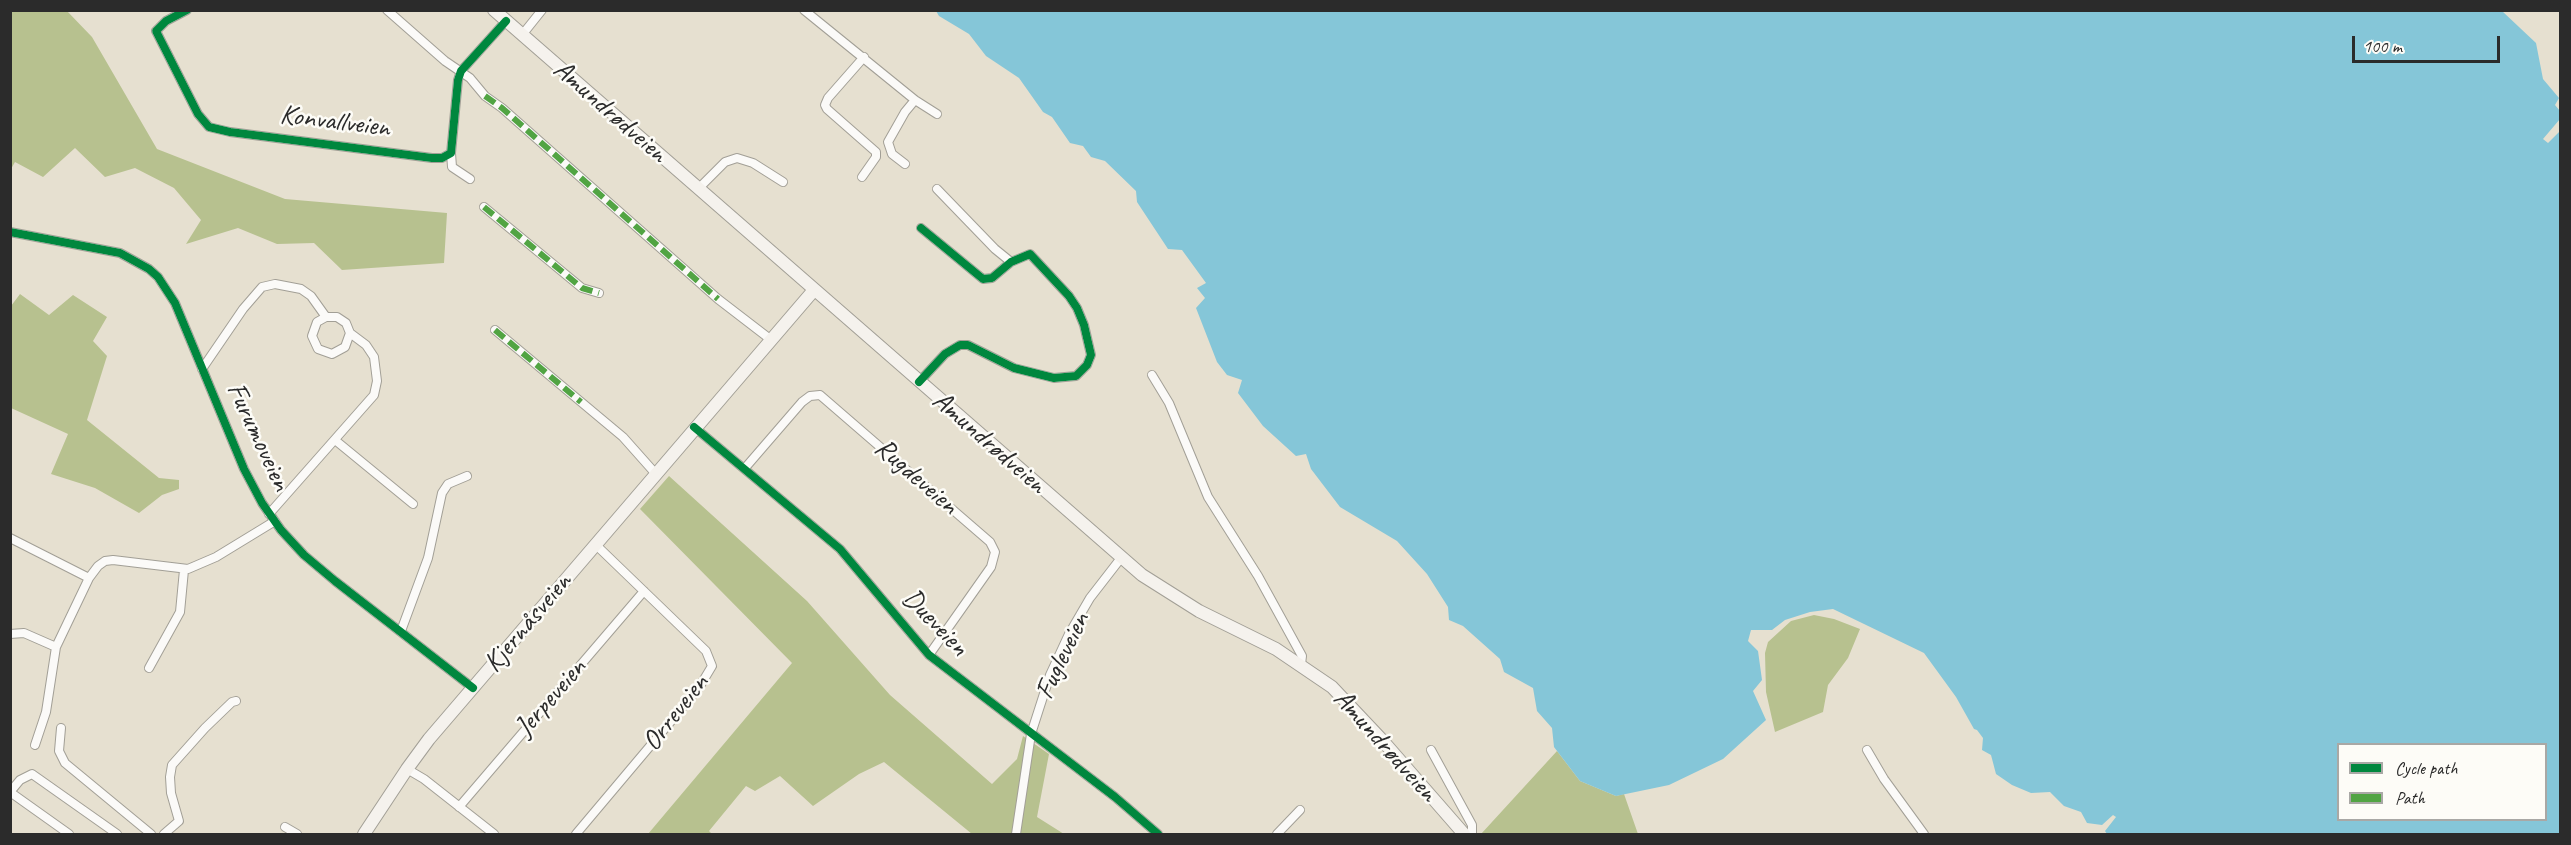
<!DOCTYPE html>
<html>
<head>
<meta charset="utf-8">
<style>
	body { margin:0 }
	#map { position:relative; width:2571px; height:845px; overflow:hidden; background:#e6e0d0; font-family:Caveat,sans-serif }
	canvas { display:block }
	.frame { position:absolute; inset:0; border:12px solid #2b2b2b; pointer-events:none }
	.legend { position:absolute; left:2337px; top:743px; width:210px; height:78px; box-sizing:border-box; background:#fdfcf7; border:2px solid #a9a8a5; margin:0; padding:8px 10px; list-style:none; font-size:18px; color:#2b2b2b }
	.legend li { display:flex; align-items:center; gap:12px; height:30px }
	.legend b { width:30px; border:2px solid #a9a8a5 }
	.scale { position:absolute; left:2352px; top:36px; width:148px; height:27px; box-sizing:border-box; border:3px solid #2b2b2b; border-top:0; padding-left:8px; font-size:18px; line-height:21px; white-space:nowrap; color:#2b2b2b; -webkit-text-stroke:4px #fdfcf7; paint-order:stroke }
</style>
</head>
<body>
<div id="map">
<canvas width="2571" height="845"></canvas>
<div class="frame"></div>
<ul class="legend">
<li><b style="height:8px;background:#00873e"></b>Cycle path</li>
<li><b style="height:8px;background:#51a443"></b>Path</li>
</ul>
<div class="scale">100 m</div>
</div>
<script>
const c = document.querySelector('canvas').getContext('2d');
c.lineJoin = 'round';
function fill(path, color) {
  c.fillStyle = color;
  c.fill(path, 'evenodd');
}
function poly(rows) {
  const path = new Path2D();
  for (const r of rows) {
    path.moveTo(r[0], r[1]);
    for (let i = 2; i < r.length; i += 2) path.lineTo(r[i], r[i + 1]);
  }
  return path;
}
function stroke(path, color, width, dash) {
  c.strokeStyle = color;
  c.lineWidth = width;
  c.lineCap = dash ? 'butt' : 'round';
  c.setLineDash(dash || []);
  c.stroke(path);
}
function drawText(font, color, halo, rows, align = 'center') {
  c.font = font + ' Caveat,sans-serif';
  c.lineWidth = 5;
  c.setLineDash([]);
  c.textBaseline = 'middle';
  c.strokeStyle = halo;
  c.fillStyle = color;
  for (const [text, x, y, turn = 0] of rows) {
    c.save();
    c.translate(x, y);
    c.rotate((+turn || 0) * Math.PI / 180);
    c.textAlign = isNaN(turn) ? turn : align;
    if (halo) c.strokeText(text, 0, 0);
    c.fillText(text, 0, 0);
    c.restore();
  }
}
fill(poly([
	[11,10,67,11,92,37,157,149,285,199,447,213,444,263,342,270,314,243,277,244,238,228,186,244,201,220,174,188,135,168,105,177,75,148,43,177,15,162,11,169],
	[20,294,49,315,73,295,107,317,93,341,107,356,87,420,159,478,179,480,179,489,162,495,139,513,95,488,51,474,68,434,11,408,11,306],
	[669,476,807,601,890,695,992,784,1017,759,1023,736,1049,754,1037,817,1064,834,972,834,884,762,859,774,813,806,780,776,755,791,746,786,709,831,712,834,648,834,792,663,640,509],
	[1814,615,1834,619,1860,629,1848,658,1828,685,1823,712,1775,732,1766,692,1765,653,1768,642,1791,621],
	[1557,751,1580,781,1616,796,1624,794,1638,834,1481,834]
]), '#b7c18f');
fill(poly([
	[936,11,2502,11,2536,43,2543,79,2559,98,2555,105,2560,111,2560,119,2543,139,2548,143,2560,131,2560,834,2107,834,2105,831,2116,817,2113,815,2102,825,2087,823,2081,812,2064,806,2050,792,2031,793,2012,785,1996,774,1991,755,1982,750,1983,738,1977,730,1974,729,1956,697,1924,653,1833,609,1810,612,1785,620,1772,630,1751,630,1748,641,1758,651,1762,680,1753,691,1766,720,1723,759,1669,785,1616,796,1580,781,1554,747,1552,728,1537,711,1533,688,1504,672,1500,659,1463,626,1449,620,1448,607,1427,574,1397,541,1340,507,1311,469,1306,454,1296,456,1263,426,1238,393,1242,380,1227,375,1217,362,1196,308,1205,298,1197,288,1206,283,1182,250,1168,249,1137,202,1136,191,1105,161,1091,157,1083,146,1070,143,1052,117,1043,112,1019,78,986,56,969,34,939,16],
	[2338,744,2546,744,2546,820,2338,820]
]), '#85c6d8');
const street = poly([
	[187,10,166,21,156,31,198,114,209,127,230,132,432,158,442,158,451,153,458,80,461,71,506,21],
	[387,10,445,61,470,78,485,96,502,108,718,299,770,339],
	[804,10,915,100,937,114],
	[522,35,542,10],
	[451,153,452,167,470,179],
	[905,164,892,154,888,142,905,112,915,100],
	[862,177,876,157,876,152,827,109,825,105,828,98,864,57],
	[698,189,725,162,737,158,753,163,783,182],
	[937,189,995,249,1011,262],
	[484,207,582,288,599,293],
	[10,232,120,253,149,269,158,277,175,303,244,469,262,503,281,530,304,555,335,581,473,688],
	[495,330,623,437,655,473],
	[202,369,243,309,262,287,275,284,301,289,311,296,326,317],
	[1152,375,1169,403,1208,497,1258,576,1302,656,1301,664],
	[919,382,945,354,960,345,968,345,1014,368,1054,378,1076,376,1087,365,1091,355,1084,325,1077,308,1069,296,1030,254,1011,262,992,278,983,279,921,228],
	[694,427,840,549,929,655,1115,797,1158,834],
	[335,440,413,504],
	[745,468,802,402,810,396,820,395,990,542,995,552,991,567,929,655],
	[269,514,374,395,377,381,374,357,366,345,350,333,346,323,337,317,326,317,317,322,312,336,318,349,332,354,345,347,350,333],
	[10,538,89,578],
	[401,631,428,558,442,493,448,484,467,476],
	[10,634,24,633,56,647],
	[149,668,180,612,184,570],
	[61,728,59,751,65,763,151,834],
	[35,745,46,712,56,647,89,578,98,566,105,561,113,560,188,569,216,557,275,521],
	[1431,750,1472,825,1472,834],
	[1867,750,1884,779,1924,834],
	[407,769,424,779,494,834],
	[10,792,20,780,32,774,117,834],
	[10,792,69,834],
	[459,807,644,591],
	[285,827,297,834],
	[164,834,179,821,171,793,170,777,172,765,205,728,232,702,236,701],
	[576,834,672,720,700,686,712,666,706,651,595,544],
	[1016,834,1031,734,1050,675,1069,634,1090,598,1121,558],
	[1277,834,1300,810]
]);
const secondary = poly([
	[494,10,1142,575,1199,611,1276,649,1332,687,1382,740,1464,834],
	[364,834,407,769,429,739,814,290]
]);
stroke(street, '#a29f96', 10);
stroke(secondary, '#a29f96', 14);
stroke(street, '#fbfaf8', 8);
stroke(secondary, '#f5f2ed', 12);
stroke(poly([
	[485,96,502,108,718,299],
	[484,207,582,288,599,293],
	[495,330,581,402]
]), '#51a443', 6, [12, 6]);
stroke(poly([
	[187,10,166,21,156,31,198,114,209,127,230,132,432,158,442,158,451,153,458,80,461,71,506,21],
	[10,232,120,253,149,269,158,277,175,303,244,469,262,503,281,530,304,555,335,581,473,688],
	[919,382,945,354,960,345,968,345,1014,368,1054,378,1076,376,1087,365,1091,355,1084,325,1077,308,1069,296,1030,254,1011,262,992,278,983,279,921,228],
	[694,427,840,549,929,655,1115,797,1158,834]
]), '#00873e', 8);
drawText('28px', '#2b2b2b', '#fdfcf7', [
	["Amundrødveien",610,112,41],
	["Konvallveien",335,122,7],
	["Furumoveien",258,437,65],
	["Amundrødveien",989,443,41],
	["Rugdeveien",916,477,41],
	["Kjernåsveien",528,623,-50],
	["Dueveien",935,623,46],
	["Fugleveien",1063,656,-65],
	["Jerpeveien",551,698,-49],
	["Orreveien",676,713,-52],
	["Amundrødveien",1385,746,48]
]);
</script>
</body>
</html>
